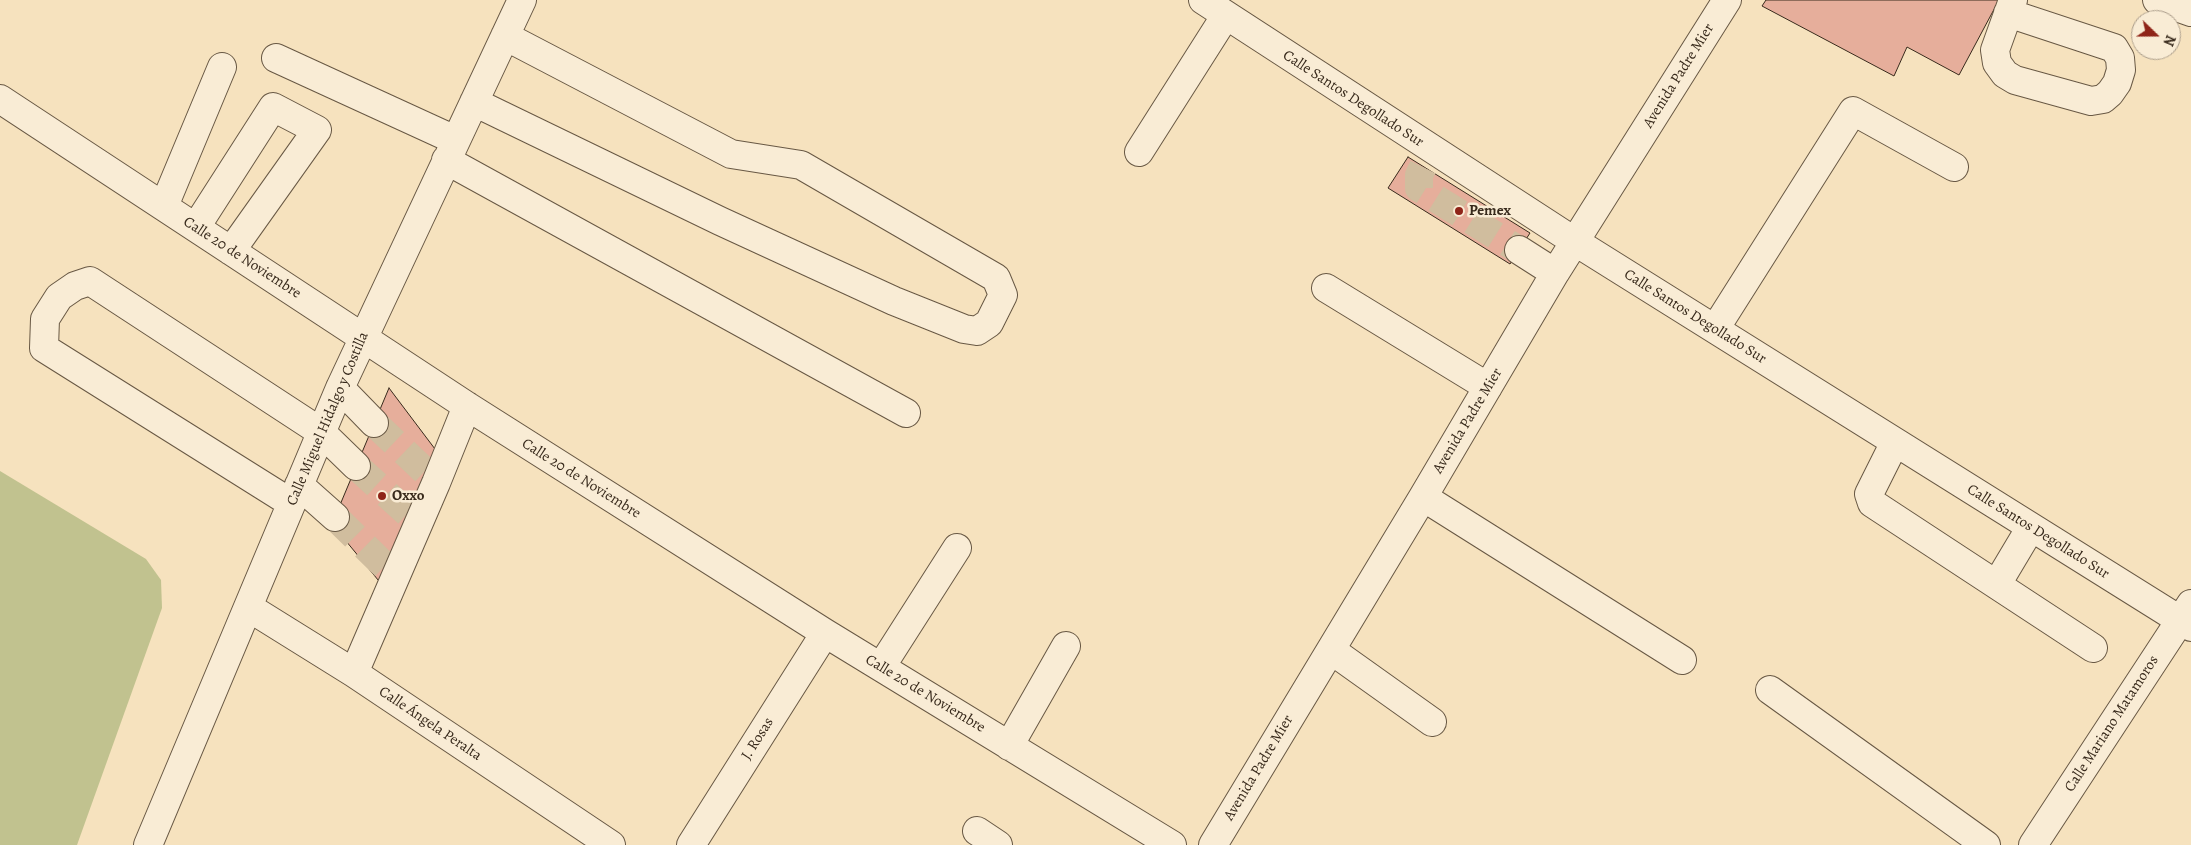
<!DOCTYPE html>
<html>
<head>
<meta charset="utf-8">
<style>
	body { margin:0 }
	#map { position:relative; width:2191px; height:845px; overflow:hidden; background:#f6e2be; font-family:Alegreya,serif }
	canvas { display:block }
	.north { position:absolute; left:2131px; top:10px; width:50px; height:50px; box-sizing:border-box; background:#f9ecd5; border:1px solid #ac9e8b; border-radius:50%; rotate:112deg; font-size:14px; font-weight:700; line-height:20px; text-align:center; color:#382a1c }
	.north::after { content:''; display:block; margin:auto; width:18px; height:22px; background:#8f2418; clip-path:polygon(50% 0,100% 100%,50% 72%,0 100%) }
</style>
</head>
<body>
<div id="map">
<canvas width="2191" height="845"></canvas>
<div class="north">N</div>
</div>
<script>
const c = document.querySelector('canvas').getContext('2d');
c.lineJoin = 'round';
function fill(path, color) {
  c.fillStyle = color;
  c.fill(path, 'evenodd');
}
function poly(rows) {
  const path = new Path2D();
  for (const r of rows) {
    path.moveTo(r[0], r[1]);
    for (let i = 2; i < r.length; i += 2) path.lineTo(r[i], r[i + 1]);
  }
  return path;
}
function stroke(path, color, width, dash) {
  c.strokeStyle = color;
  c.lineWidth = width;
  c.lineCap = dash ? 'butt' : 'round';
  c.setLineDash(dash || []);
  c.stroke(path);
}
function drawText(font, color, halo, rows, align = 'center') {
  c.font = font + ' Alegreya,serif';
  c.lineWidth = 5;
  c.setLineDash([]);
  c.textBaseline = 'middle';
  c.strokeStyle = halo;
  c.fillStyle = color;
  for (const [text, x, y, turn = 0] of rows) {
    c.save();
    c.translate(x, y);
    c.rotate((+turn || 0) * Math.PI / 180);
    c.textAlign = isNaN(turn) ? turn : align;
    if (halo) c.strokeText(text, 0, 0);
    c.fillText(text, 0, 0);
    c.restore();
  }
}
fill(poly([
	[0,471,146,559,161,580,162,608,77,845,0,845]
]), '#c1c28f');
const building = poly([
	[1766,0,1999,0,1959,75,1907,47,1894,76,1762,6,1766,0],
	[1408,157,1530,233,1510,264,1388,188,1408,157],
	[389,388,438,453,383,586,332,524,389,388]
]);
fill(building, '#e6ae9b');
stroke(building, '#382a1c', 1);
stroke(poly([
	[1423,167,1419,175,1419,188,1519,250],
	[374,423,429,475],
	[356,466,412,517],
	[335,517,390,571]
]), '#d0bd9e', 28, [28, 14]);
const minor = poly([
	[1203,0,1574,241,2191,627],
	[2157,0,2191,12],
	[2008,13,2114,48,2120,58,2121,70,2117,83,2110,93,2103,99,2091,101,2015,80,2005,74,1997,63,1995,50,2013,0],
	[276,58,455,140],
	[0,99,467,406,825,633,1172,845],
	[474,102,720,221,894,301,964,329,977,331,989,323,1003,295,996,278,801,165,731,154,505,36],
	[1139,152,1226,15],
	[446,160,906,413],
	[164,206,222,67],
	[196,227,273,107,317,130,231,251],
	[1519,250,1555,273],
	[1326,288,1488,387],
	[1715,329,1853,111,1954,167],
	[340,388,374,423],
	[1895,442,1869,494,1872,503,2093,648],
	[299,485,335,517],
	[1423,497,1682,660],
	[291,503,44,348,45,319,59,297,75,286,90,281,321,432,356,466],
	[1997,584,2031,527],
	[248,607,354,673,611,845],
	[1331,650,1432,722],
	[881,667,957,548],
	[354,673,436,483,467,406],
	[1770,690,1986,845],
	[1009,746,1066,646],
	[977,831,998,845],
	[148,845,340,388,522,0],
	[691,845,825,633],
	[1213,845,1423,497,1555,273,1727,0],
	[2033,845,2191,604]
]);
stroke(minor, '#685844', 30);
stroke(minor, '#f9ecd5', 28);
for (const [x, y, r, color] of [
	[1459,211,5,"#8f2418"],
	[382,496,5,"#8f2418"]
]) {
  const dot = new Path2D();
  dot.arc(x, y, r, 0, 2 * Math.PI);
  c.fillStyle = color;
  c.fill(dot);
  stroke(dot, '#f9ecd5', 2);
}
drawText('15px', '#382a1c', '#f9ecd5', [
	["Avenida Padre Mier",1679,76,-58],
	["Calle Santos Degollado Sur",1353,99,33],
	["Calle 20 de Noviembre",242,258,33],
	["Calle Santos Degollado Sur",1695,317,32],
	["Calle Miguel Hidalgo y Costilla",328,419,-67],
	["Avenida Padre Mier",1468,421,-59],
	["Calle 20 de Noviembre",581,479,32],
	["Calle Santos Degollado Sur",2038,532,32],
	["Calle 20 de Noviembre",925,694,31],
	["Calle Ángela Peralta",430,724,34],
	["Calle Mariano Matamoros",2112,724,-57],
	["J. Rosas",758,739,-58],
	["Avenida Padre Mier",1259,768,-59]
]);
drawText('bold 15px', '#382a1c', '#f9ecd5', [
	["Pemex",1469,211],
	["Oxxo",392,496]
], 'left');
</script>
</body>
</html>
